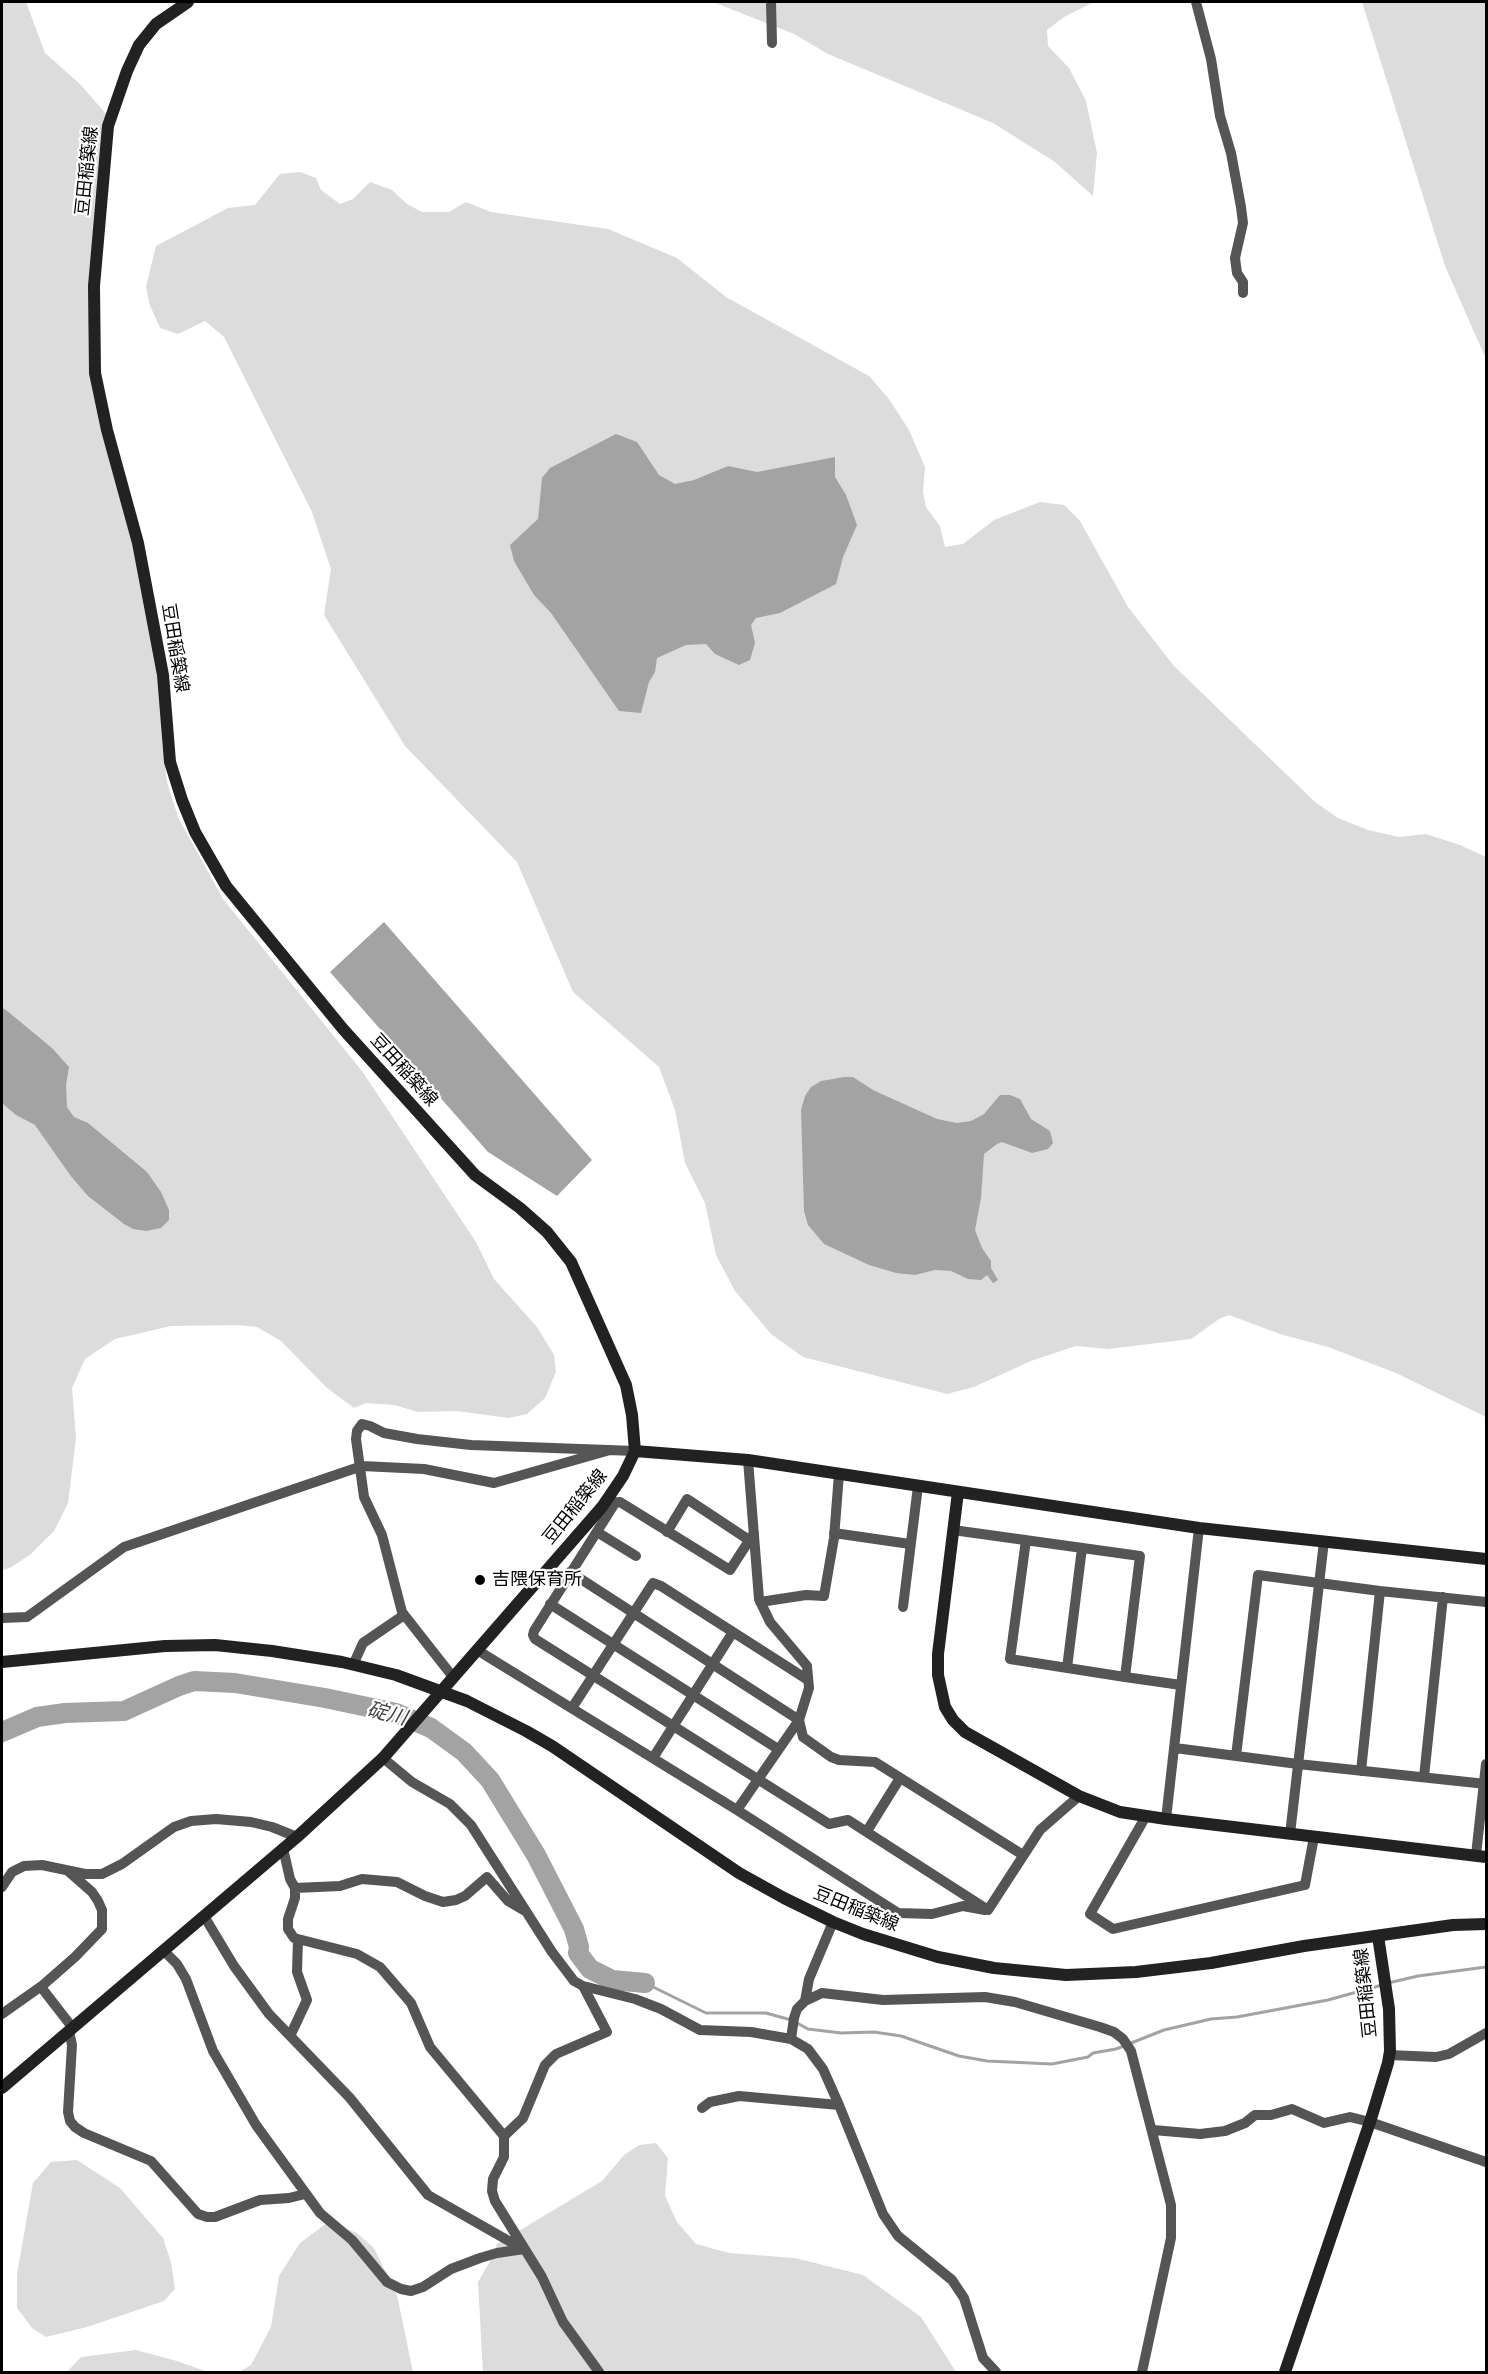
<!DOCTYPE html>
<html>
<head>
<meta charset="utf-8">
<style>
	body { margin:0 }
	#map { position:relative; width:1488px; height:2374px; overflow:hidden; background:#fff; font-family:Inter,sans-serif }
	canvas { display:block }
	.frame { position:absolute; inset:0; border:3px solid #000; pointer-events:none }
</style>
</head>
<body>
<div id="map">
<canvas width="1488" height="2374"></canvas>
<div class="frame"></div>
</div>
<script>
const c = document.querySelector('canvas').getContext('2d');
c.lineJoin = 'round';
function fill(path, color) {
  c.fillStyle = color;
  c.fill(path, 'evenodd');
}
function poly(rows) {
  const path = new Path2D();
  for (const r of rows) {
    path.moveTo(r[0], r[1]);
    for (let i = 2; i < r.length; i += 2) path.lineTo(r[i], r[i + 1]);
  }
  return path;
}
function stroke(path, color, width, dash) {
  c.strokeStyle = color;
  c.lineWidth = width;
  c.lineCap = dash ? 'butt' : 'round';
  c.setLineDash(dash || []);
  c.stroke(path);
}
function drawText(font, color, halo, rows, align = 'center') {
  c.font = font + ' Inter,"Noto Sans JP",sans-serif';
  c.lineWidth = 4.5;
  c.setLineDash([]);
  c.textBaseline = 'middle';
  c.strokeStyle = halo;
  c.fillStyle = color;
  for (const [text, x, y, turn = 0] of rows) {
    c.save();
    c.translate(x, y);
    c.rotate((+turn || 0) * Math.PI / 180);
    c.textAlign = isNaN(turn) ? turn : align;
    if (halo) c.strokeText(text, 0, 0);
    c.fillText(text, 0, 0);
    c.restore();
  }
}
fill(poly([
	[2,2,26,2,45,53,80,84,107,115,90,373,136,550,160,680,162,742,167,782,178,817,223,899,362,1071,476,1242,494,1279,537,1327,554,1355,556,1372,545,1398,527,1414,509,1418,457,1411,418,1412,394,1405,366,1403,354,1408,327,1388,281,1341,257,1327,236,1325,171,1326,115,1339,85,1359,72,1388,76,1438,68,1503,54,1531,31,1554,10,1568,2,1570],
	[713,2,1094,2,1064,17,1047,30,1048,46,1069,68,1086,101,1097,153,1093,196,1055,162,993,123,828,54,794,34],
	[1362,2,1486,2,1486,359,1445,266],
	[300,172,316,178,321,190,340,204,353,199,370,182,392,190,407,204,422,212,449,212,466,202,491,212,608,229,677,258,726,297,869,376,889,399,909,430,925,467,923,492,926,507,940,526,945,547,963,544,994,520,1040,502,1064,505,1080,521,1128,607,1174,666,1315,802,1338,818,1368,830,1399,837,1426,834,1460,845,1486,857,1486,1417,1396,1373,1328,1347,1280,1334,1229,1315,1219,1319,1191,1339,1108,1349,1076,1346,1031,1361,974,1387,947,1394,803,1357,771,1334,735,1291,716,1255,705,1203,685,1163,675,1110,659,1067,573,992,517,862,405,746,324,615,331,569,312,512,224,337,205,321,178,334,160,328,149,303,146,286,156,246,228,208,255,205,280,174],
	[656,2143,668,2158,665,2196,677,2222,696,2244,729,2253,795,2258,863,2275,921,2317,956,2372,483,2372,478,2282,492,2258,497,2244,602,2181,624,2155,639,2145],
	[77,2160,120,2188,163,2238,171,2262,175,2289,164,2301,87,2327,46,2337,32,2328,17,2308,17,2274,33,2183,51,2162],
	[328,2222,357,2233,374,2248,397,2295,413,2372,239,2372,251,2365,271,2327,279,2276,300,2243],
	[136,2350,177,2361,208,2372,67,2372,81,2357]
]), '#dcdcdc');
fill(poly([
	[616,434,637,442,659,475,675,484,694,480,728,466,757,472,835,457,835,477,846,495,857,525,843,557,836,584,780,613,756,618,751,625,755,643,750,660,739,665,715,654,706,644,686,645,657,658,655,672,649,682,641,713,619,711,551,613,534,595,514,561,510,545,538,519,542,478,550,468],
	[384,922,592,1160,557,1196,488,1152,330,972],
	[2,1008,6,1010,52,1048,69,1067,66,1085,67,1107,74,1117,88,1123,147,1172,161,1192,169,1210,169,1220,161,1228,146,1231,133,1229,124,1224,88,1196,70,1175,35,1125,16,1115,2,1103],
	[844,1077,853,1077,873,1090,937,1119,957,1123,971,1121,984,1114,1000,1095,1010,1095,1020,1099,1031,1119,1050,1131,1053,1143,1048,1149,1032,1153,1002,1142,997,1144,984,1154,981,1198,975,1230,982,1248,991,1261,991,1268,998,1280,993,1283,987,1275,981,1280,968,1279,951,1271,935,1270,915,1275,896,1273,869,1265,824,1244,808,1225,804,1211,801,1110,805,1096,811,1087,821,1081]
]), '#a3a3a3');
stroke(poly([
	[645,1983,706,2013,766,2013,791,2020],
	[1388,1983,1418,1976,1486,1967],
	[797,2023,808,2029,841,2033,874,2032,901,2036,959,2056,987,2061,1052,2064,1088,2057,1093,2053,1116,2049,1164,2030,1211,2019,1237,2017,1328,2000,1382,1985]
]), '#a3a3a3', 3);
stroke(poly([
	[2,1732,37,1717,65,1713,124,1711,179,1686,194,1681,235,1683,325,1698,396,1713,431,1728,464,1752,490,1780,536,1855,574,1929,579,1947,578,1953,590,1969,612,1980,645,1983]
]), '#a3a3a3', 20);
stroke(poly([
	[771,2,772,43],
	[1196,2,1211,59,1220,116,1231,153,1241,207,1243,223,1235,258,1237,273,1243,282,1243,293],
	[609,1496,615,1503,534,1631,533,1635,535,1639,829,1824,848,1820,988,1910],
	[615,1503,620,1502,730,1570,754,1533],
	[953,1530,1140,1556,1125,1677,1010,1659,1026,1540],
	[597,1532,636,1556],
	[667,1532,687,1499,749,1540],
	[834,1533,910,1544],
	[570,1572,799,1720,803,1737,831,1757,839,1760,875,1762,1023,1855],
	[760,1602,806,1595,824,1596,834,1538,839,1474],
	[550,1604,778,1749],
	[903,1607,918,1486],
	[2,1618,27,1617,124,1547,362,1466,424,1469,494,1483,610,1450],
	[477,1650,737,1810,898,1913,932,1914,963,1906,985,1910],
	[353,1665,363,1643,404,1615],
	[1067,1668,1082,1548],
	[453,1677,402,1612,382,1535,364,1497,356,1439,357,1431,362,1424,370,1426,384,1433,417,1439,471,1445,635,1451],
	[1125,1677,1181,1685],
	[572,1708,653,1583,661,1586,808,1680],
	[1175,1748,1298,1764,1486,1784],
	[1236,1756,1258,1575,1380,1591,1486,1602],
	[383,1758,412,1782,450,1804,471,1825,552,1952,574,1981,583,1986,635,1999,661,2009,700,2030,751,2032,791,2039,808,2049,823,2069,839,2105,883,2214,898,2236,952,2280,964,2298,983,2358,996,2372],
	[653,1758,733,1632],
	[1361,1771,1380,1591],
	[1424,1777,1443,1597],
	[737,1810,799,1720,809,1688,807,1666,770,1622,759,1599,748,1460],
	[1146,1816,1090,1914,1113,1929,1305,1885,1314,1837],
	[1166,1819,1199,1528],
	[867,1831,900,1778],
	[1290,1834,1324,1541],
	[283,1848,290,1879,295,1888,295,1898,288,1919,288,1929,294,1938,357,1954,380,1967,411,2003,430,2047,504,2136,504,2157,493,2179,492,2191,495,2201,542,2277,563,2322,599,2372],
	[1476,1855,1486,1764],
	[2,1887,12,1872,24,1866,42,1865,85,1874,102,1874,122,1864,174,1827,191,1821,216,1819,251,1822,272,1827,297,1837],
	[295,1888,340,1886,362,1879,397,1882,425,1896,443,1902,456,1900,465,1896,487,1877,508,1901,525,1911],
	[988,1910,1040,1830,1079,1796],
	[204,1916,234,1966,269,2014,350,2098,428,2195,523,2249],
	[163,1950,177,1964,186,1979,213,2051,256,2125,320,2213,352,2240,387,2282,401,2289,411,2291,423,2287,451,2269,480,2258,497,2253,524,2249],
	[41,1987,72,2027],
	[805,2001,809,1979,833,1922],
	[2,2014,43,1985,75,1957,102,1929,102,1910,98,1901,92,1892,68,1871],
	[69,2031,72,2045,68,2112,70,2121,75,2127,84,2133,151,2161,198,2214,207,2217,215,2217,260,2200,289,2198,305,2194],
	[291,2034,307,2000,297,1972,298,1939],
	[791,2039,794,2018,797,2009,805,2001,822,1993,883,2000,985,1997,1015,2002,1100,2027,1114,2032,1123,2039,1131,2051,1171,2205,1171,2238,1142,2372],
	[1389,2055,1436,2057,1449,2054,1486,2033],
	[702,2108,710,2102,739,2096,839,2105],
	[1153,2130,1200,2134,1225,2131,1245,2123,1255,2115,1271,2115,1292,2109,1324,2123,1350,2117,1370,2122,1486,2162],
	[504,2136,523,2118,545,2065,556,2054,607,2032,583,1986]
]), '#555', 10);
stroke(poly([
	[635,1451,748,1460,1199,1528,1486,1559],
	[958,1492,938,1654,938,1675,945,1707,953,1720,965,1732,1079,1796,1120,1812,1166,1819,1486,1857],
	[2,1662,165,1646,215,1645,272,1651,342,1662,396,1675,467,1701,526,1731,552,1746,739,1873,784,1898,833,1922,863,1934,938,1957,994,1968,1066,1975,1136,1972,1211,1963,1304,1946,1453,1925,1486,1924],
	[2,2088,297,1837,383,1758,602,1507,623,1476,635,1451,632,1415,626,1385,571,1262,547,1232,520,1208,475,1175,343,1029,226,886,195,832,182,800,170,762,163,675,138,543,107,430,95,373,94,286,108,126,127,71,139,45,156,24,188,2],
	[1285,2372,1370,2122,1388,2063,1390,2051,1389,2009,1378,1936]
]), '#222', 12);
for (const [x, y, r, color] of [
	[480,1580,6,"#000"]
]) {
  const dot = new Path2D();
  dot.arc(x, y, r, 0, 2 * Math.PI);
  c.fillStyle = color;
  c.fill(dot);
  stroke(dot, '#fff', 2);
}
drawText('18px', '#000', '#fff', [
	["豆田稲築線",87,171,-84],
	["豆田稲築線",175,648,81],
	["豆田稲築線",404,1070,48],
	["豆田稲築線",575,1507,-51],
	["豆田稲築線",856,1909,22],
	["豆田稲築線",1366,1993,-96]
]);
drawText('18px', '#000', '#fff', [
	["吉隈保育所",492,1580]
], 'left');
drawText('italic 20px', '#444', '#fff', [
	["碇川",387,1714,15]
]);
</script>
</body>
</html>
